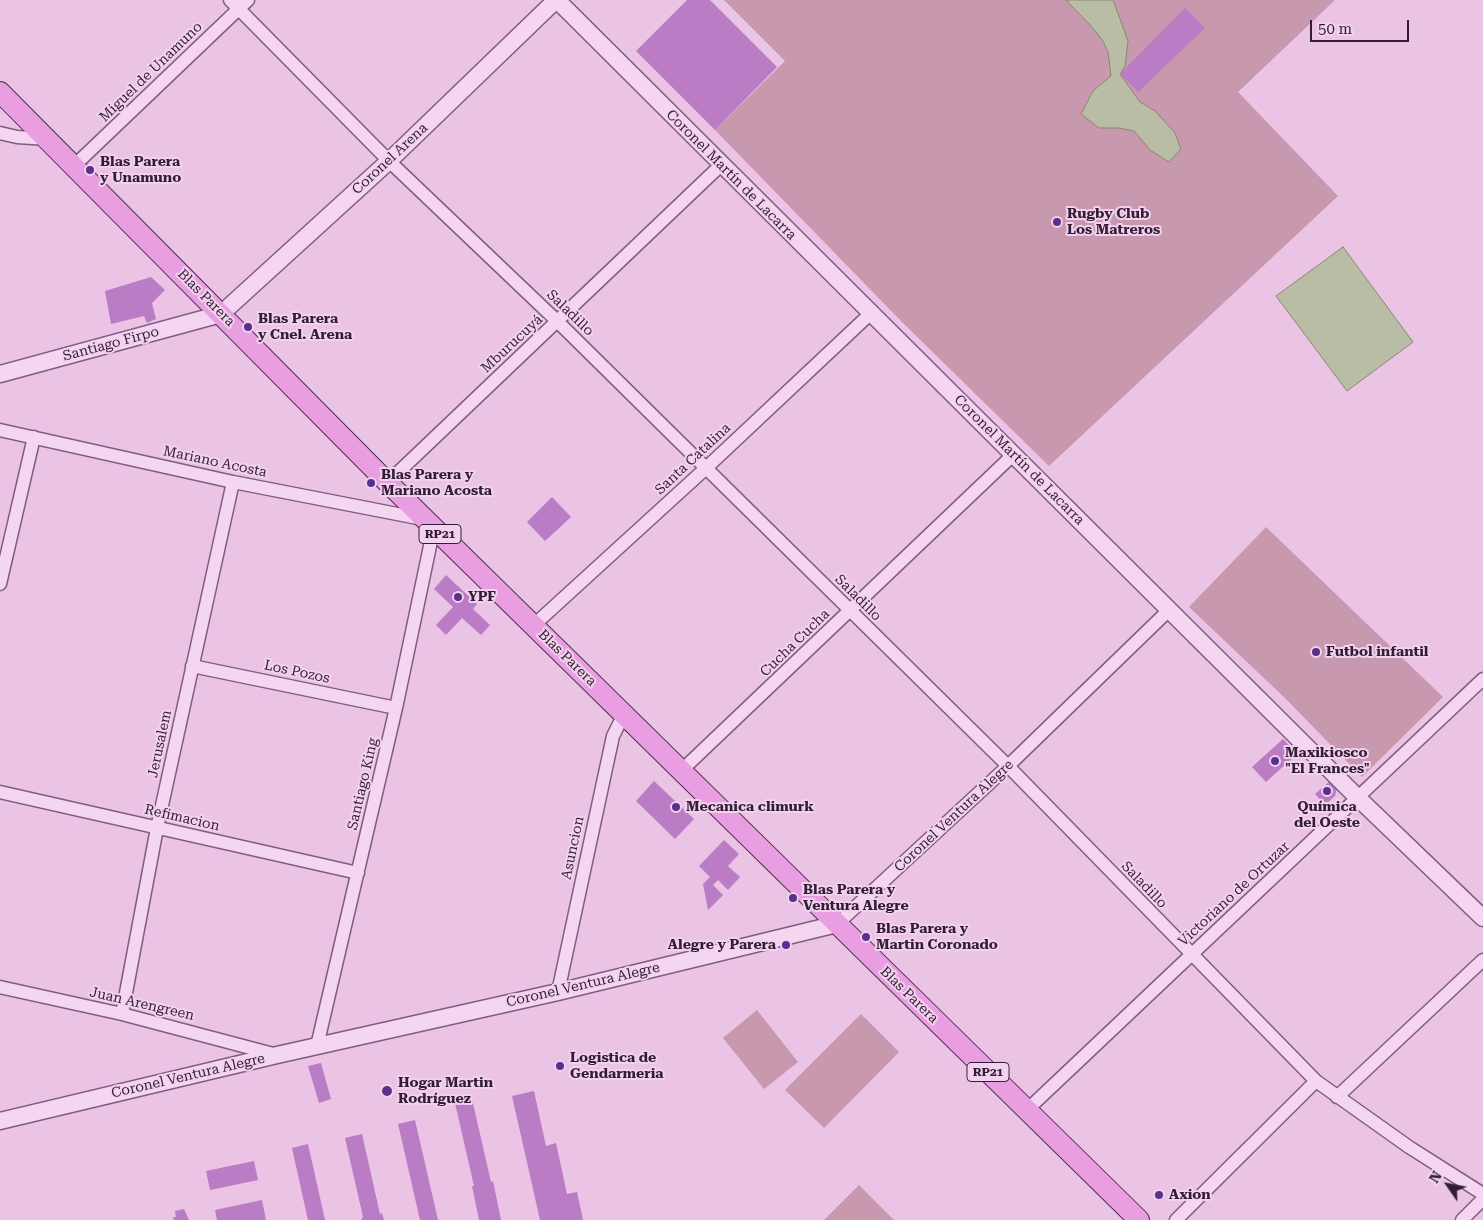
<!DOCTYPE html>
<html>
<head>
<meta charset="utf-8">
<style>
	body { margin:0 }
	#map { position:relative; width:1483px; height:1220px; overflow:hidden; background:#eac3e5; font-family:"Roboto Serif",serif }
	canvas { display:block }
	.north { position:absolute; left:1423px; top:1160px; width:50px; height:50px; -webkit-text-stroke:4px #f2d2ee; paint-order:stroke; rotate:303deg; font-size:14px; font-weight:700; line-height:20px; text-align:center; color:#321e34 }
	.north::after { content:''; display:block; margin:auto; width:18px; height:22px; background:#321e34; clip-path:polygon(50% 0,100% 100%,50% 72%,0 100%) }
	.scale { position:absolute; left:1310px; top:20px; width:99px; height:22px; box-sizing:border-box; border:2px solid #321e34; border-top:0; padding-left:6px; font-size:15px; line-height:18px; white-space:nowrap; color:#321e34; -webkit-text-stroke:4px #f2d2ee; paint-order:stroke }
</style>
</head>
<body>
<div id="map">
<canvas width="1483" height="1220"></canvas>
<div class="north">N</div>
<div class="scale">50 m</div>
</div>
<script>
const c = document.querySelector('canvas').getContext('2d');
c.lineJoin = 'round';
function fill(path, color) {
  c.fillStyle = color;
  c.fill(path, 'evenodd');
}
function poly(rows) {
  const path = new Path2D();
  for (const r of rows) {
    path.moveTo(r[0], r[1]);
    for (let i = 2; i < r.length; i += 2) path.lineTo(r[i], r[i + 1]);
  }
  return path;
}
function stroke(path, color, width, dash) {
  c.strokeStyle = color;
  c.lineWidth = width;
  c.lineCap = dash ? 'butt' : 'round';
  c.setLineDash(dash || []);
  c.stroke(path);
}
function drawText(font, color, halo, rows, align = 'center') {
  c.font = font + ' "Roboto Serif",serif';
  c.lineWidth = 4;
  c.setLineDash([]);
  c.textBaseline = 'middle';
  c.strokeStyle = halo;
  c.fillStyle = color;
  for (const [text, x, y, turn = 0] of rows) {
    c.save();
    c.translate(x, y);
    c.rotate((+turn || 0) * Math.PI / 180);
    c.textAlign = isNaN(turn) ? turn : align;
    if (halo) c.strokeText(text, 0, 0);
    c.fillText(text, 0, 0);
    c.restore();
  }
}
fill(poly([
	[724,0,1335,0,1238,92,1338,196,1049,466,901,321,715,130,785,61],
	[1266,527,1443,697,1362,777,1285,698,1189,607],
	[757,1010,798,1062,764,1089,723,1038],
	[861,1014,899,1052,824,1128,785,1090],
	[859,1185,894,1220,824,1220]
]), '#c798ae');
const water = poly([
	[1066,0,1113,0,1128,41,1125,66,1120,74,1140,102,1155,111,1175,133,1181,149,1169,162,1150,150,1134,131,1119,128,1099,128,1081,114,1093,91,1111,76,1108,52,1103,41,1091,26,1066,0],
	[1343,247,1413,342,1347,391,1276,296,1343,247]
]);
fill(water, '#babda5');
stroke(water, '#858a6d', 1);
fill(poly([
	[687,0,710,0,777,67,715,130,636,51],
	[1185,8,1205,28,1138,92,1120,74],
	[151,277,165,290,152,303,156,319,147,323,144,316,111,324,105,291],
	[552,497,571,517,545,541,527,522],
	[446,575,477,604,473,609,490,625,481,635,462,618,446,635,436,625,453,607,434,589],
	[1283,739,1297,754,1266,782,1252,767],
	[654,781,694,819,675,839,636,801],
	[1330,781,1337,788,1335,796,1325,805,1315,794],
	[724,840,739,854,728,866,740,877,728,890,718,880,713,885,723,895,708,910,703,884,710,877,699,866],
	[321,1063,331,1099,319,1103,308,1066],
	[534,1091,546,1146,556,1143,567,1194,577,1192,583,1220,540,1220,512,1096],
	[472,1099,491,1182,493,1181,501,1220,479,1220,472,1186,474,1186,455,1103],
	[415,1120,438,1220,420,1220,398,1124],
	[362,1134,380,1214,382,1213,384,1220,361,1220,363,1217,345,1138],
	[308,1144,325,1220,308,1220,292,1148],
	[254,1161,258,1180,210,1190,206,1171],
	[262,1200,266,1220,217,1220,215,1210],
	[184,1209,189,1220,174,1220,173,1217,176,1217,175,1211]
]), '#b97cc5');
const minor = poly([
	[230,0,389,161,558,322,1008,766,1316,1081,1409,1147,1483,1194],
	[0,133,17,137,48,139],
	[75,165,248,0],
	[0,430,233,482,423,519],
	[388,482,721,165],
	[0,584,34,437],
	[534,625,705,469,870,314],
	[192,666,396,708],
	[682,770,1014,454],
	[0,792,358,873],
	[837,924,1008,766,1169,610],
	[0,987,122,1014,277,1055],
	[558,992,613,736,624,714],
	[122,1014,157,828,233,482],
	[317,1046,396,708,434,527],
	[1337,1097,1483,960],
	[1027,1110,1483,679],
	[1176,1220,1316,1081],
	[1462,1220,1483,1199]
]);
const tertiary = poly([
	[557,0,1358,798,1483,918],
	[0,374,221,314,389,161,556,0],
	[0,1121,277,1055,558,992,837,924]
]);
const primary = poly([
	[0,92,380,475,1139,1220]
]);
stroke(minor, '#815c82', 15);
stroke(tertiary, '#815c82', 19);
stroke(primary, '#4d3050', 22);
stroke(minor, '#f5d6f1', 12);
stroke(tertiary, '#f5d6f1', 16);
stroke(primary, '#ea9ee2', 20);
for (const [x, y, r, color] of [
	[90,170,5,"#57318c"],
	[1057,222,5,"#57318c"],
	[248,327,5,"#57318c"],
	[371,483,5,"#57318c"],
	[458,597,5,"#57318c"],
	[1316,652,5,"#57318c"],
	[1275,761,5,"#57318c"],
	[1327,791,5,"#57318c"],
	[676,807,5,"#57318c"],
	[793,898,5,"#57318c"],
	[866,937,5,"#57318c"],
	[786,945,5,"#57318c"],
	[560,1066,5,"#57318c"],
	[387,1091,6,"#57318c"],
	[1159,1195,5,"#57318c"]
]) {
  const dot = new Path2D();
  dot.arc(x, y, r, 0, 2 * Math.PI);
  c.fillStyle = color;
  c.fill(dot);
  stroke(dot, '#f2d2ee', 2);
}
for (const [x, y, w] of [
	[440,534,42],
	[988,1072,42]
]) {
  const box = new Path2D();
  box.roundRect(x - w / 2, y - 9.5, w, 19, 4);
  c.fillStyle = '#f2d2ee';
  c.fill(box);
  stroke(box, '#321e34', 1);
}
drawText('bold 12px', '#321e34', null, [
	["RP21",440,534],
	["RP21",988,1072]
]);
drawText('14px', '#321e34', '#f2d2ee', [
	["Miguel de Unamuno",151,72,-44],
	["Coronel Arena",390,159,-43],
	["Coronel Martín de Lacarra",731,175,45],
	["Blas Parera",206,298,45],
	["Saladillo",570,313,44],
	["Santiago Firpo",111,344,-15],
	["Mburucuyá",512,344,-43],
	["Santa Catalina",693,459,-43],
	["Coronel Martín de Lacarra",1019,460,45],
	["Mariano Acosta",215,462,12],
	["Saladillo",858,598,45],
	["Cucha Cucha",795,643,-44],
	["Blas Parera",567,658,44],
	["Los Pozos",297,672,12],
	["Jerusalem",160,744,-78],
	["Santiago King",363,784,-77],
	["Coronel Ventura Alegre",954,816,-43],
	["Refimacion",182,818,13],
	["Asuncion",573,848,-78],
	["Saladillo",1144,885,46],
	["Victoriano de Ortuzar",1234,894,-43],
	["Coronel Ventura Alegre",583,985,-13],
	["Blas Parera",909,995,44],
	["Juan Arengreen",142,1004,13],
	["Coronel Ventura Alegre",188,1076,-13]
]);
drawText('bold 14px', '#321e34', '#f2d2ee', [
	["Blas Parera",100,162],
	["y Unamuno",100,178],
	["Rugby Club",1067,214],
	["Los Matreros",1067,230],
	["Blas Parera",258,319],
	["y Cnel. Arena",258,335],
	["Blas Parera y",381,475],
	["Mariano Acosta",381,491],
	["YPF",468,597],
	["Futbol infantil",1326,652],
	["Maxikiosco",1285,753],
	["\"El Frances\"",1285,769],
	["Mecanica climurk",686,807],
	["Química",1327,807,"center"],
	["del Oeste",1327,823,"center"],
	["Blas Parera y",803,890],
	["Ventura Alegre",803,906],
	["Blas Parera y",876,929],
	["Martin Coronado",876,945],
	["Alegre y Parera",776,945,"right"],
	["Logistica de",570,1058],
	["Gendarmeria",570,1074],
	["Hogar Martin",398,1083],
	["Rodríguez",398,1099],
	["Axion",1169,1195]
], 'left');
</script>
</body>
</html>
